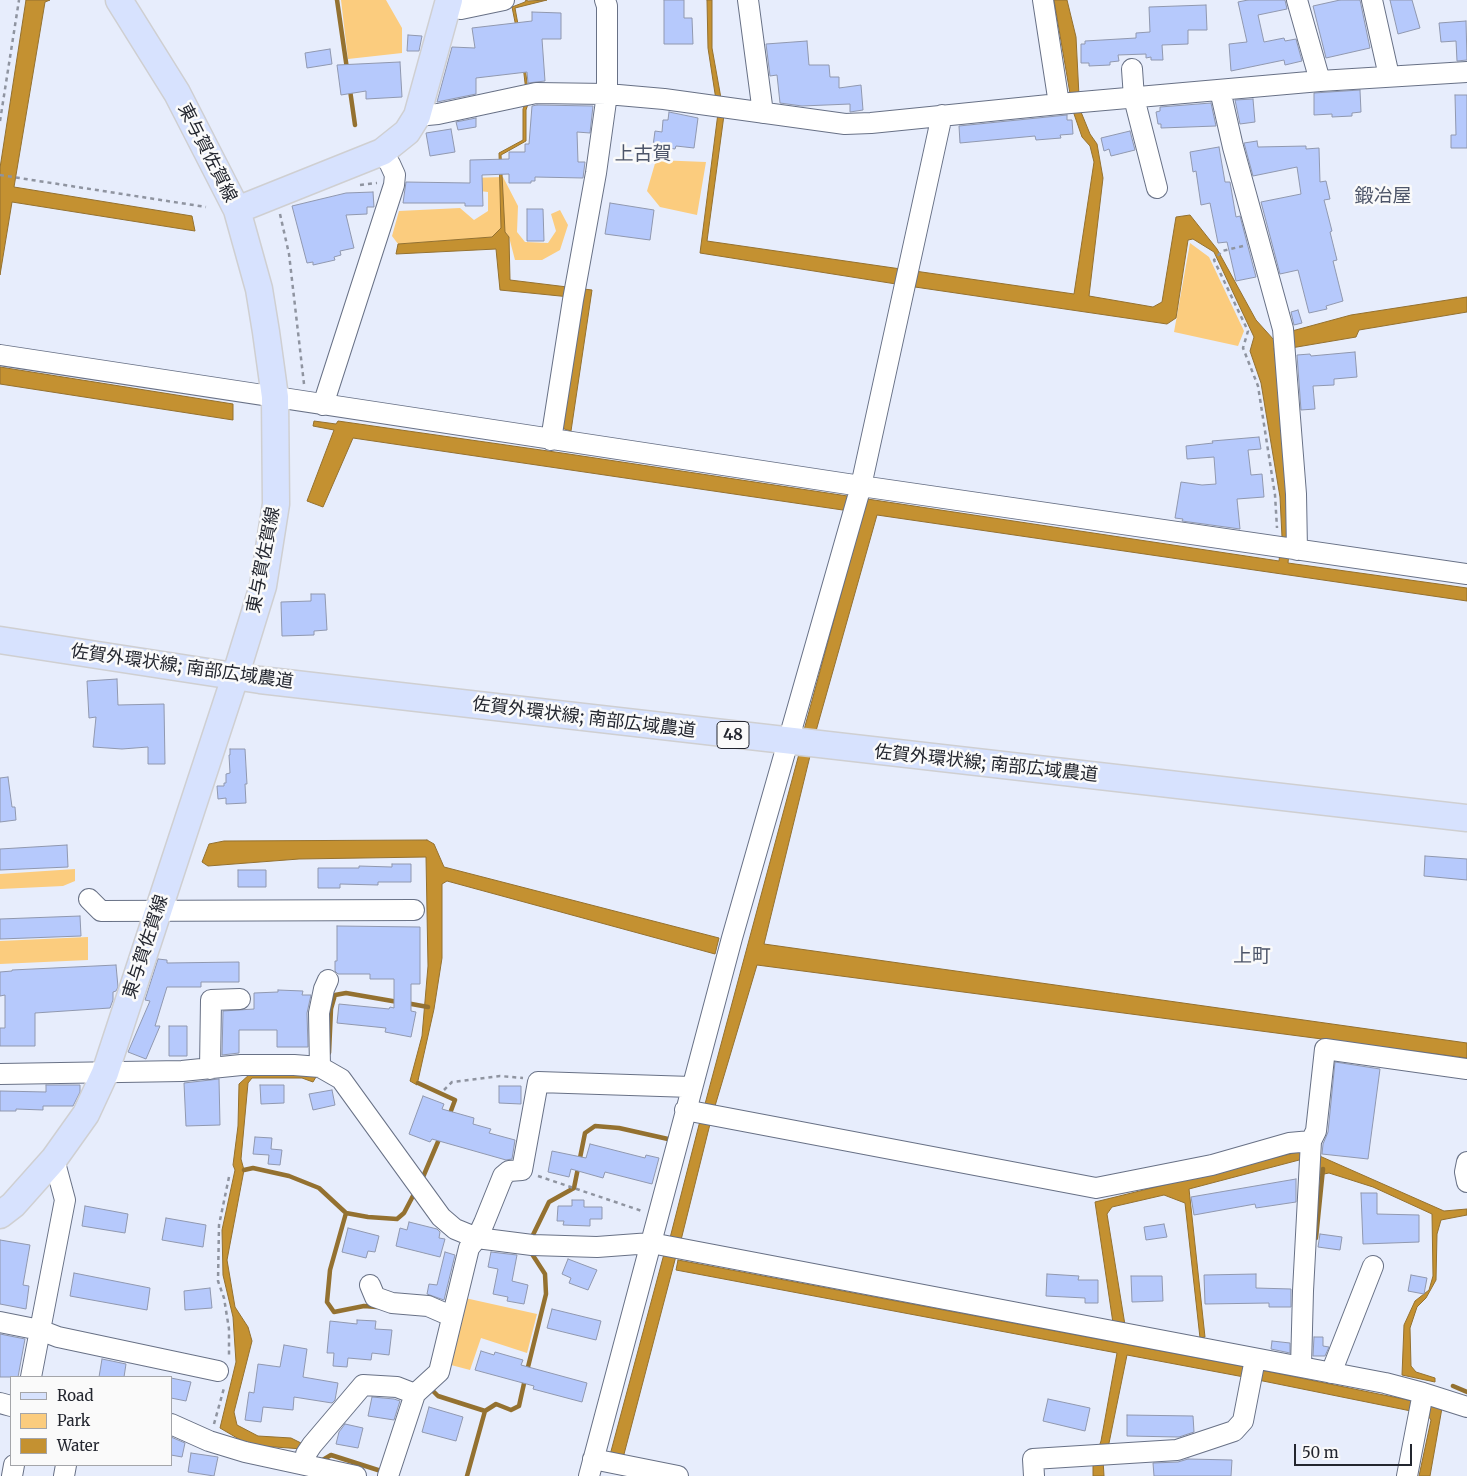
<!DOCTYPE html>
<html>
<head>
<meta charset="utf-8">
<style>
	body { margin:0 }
	#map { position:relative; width:1467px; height:1476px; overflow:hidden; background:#e7edfc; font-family:Merriweather,serif }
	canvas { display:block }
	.legend { position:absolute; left:10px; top:1376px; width:162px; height:90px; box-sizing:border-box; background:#fafafa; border:1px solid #a4a5a9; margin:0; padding:6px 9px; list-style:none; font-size:15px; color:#23262f }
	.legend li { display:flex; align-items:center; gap:10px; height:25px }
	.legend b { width:25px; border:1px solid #a4a5a9 }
	.scale { position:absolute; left:1294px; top:1444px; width:118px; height:22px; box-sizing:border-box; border:2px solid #23262f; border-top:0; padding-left:6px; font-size:15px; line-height:18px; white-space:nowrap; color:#23262f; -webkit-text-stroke:4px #fafafa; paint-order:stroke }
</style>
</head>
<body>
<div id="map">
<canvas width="1467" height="1476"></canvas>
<ul class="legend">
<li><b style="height:6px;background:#d7e2fe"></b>Road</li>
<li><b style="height:14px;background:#fbcc7e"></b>Park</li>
<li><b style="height:14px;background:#c49131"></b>Water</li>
</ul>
<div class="scale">50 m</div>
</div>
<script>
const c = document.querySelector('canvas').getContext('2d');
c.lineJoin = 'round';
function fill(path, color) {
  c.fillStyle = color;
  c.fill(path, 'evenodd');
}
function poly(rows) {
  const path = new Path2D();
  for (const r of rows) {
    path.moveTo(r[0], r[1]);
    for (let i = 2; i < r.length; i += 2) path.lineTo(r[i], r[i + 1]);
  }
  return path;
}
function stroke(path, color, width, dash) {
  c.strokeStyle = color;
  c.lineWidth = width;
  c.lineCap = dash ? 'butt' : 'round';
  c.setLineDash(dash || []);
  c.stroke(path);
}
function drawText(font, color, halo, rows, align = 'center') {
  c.font = font + ' Merriweather,"Noto Sans JP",serif';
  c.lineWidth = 5;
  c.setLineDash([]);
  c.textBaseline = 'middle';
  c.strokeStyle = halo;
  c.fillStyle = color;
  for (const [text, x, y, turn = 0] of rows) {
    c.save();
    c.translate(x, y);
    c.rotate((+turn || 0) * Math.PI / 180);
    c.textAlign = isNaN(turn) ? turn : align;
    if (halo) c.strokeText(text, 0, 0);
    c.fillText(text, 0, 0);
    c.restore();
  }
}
fill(poly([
	[341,0,386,0,402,28,402,53,348,59],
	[656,160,706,162,697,215,660,207,647,191],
	[503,177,518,206,517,232,525,242,548,243,556,231,551,214,560,210,568,225,560,250,542,260,515,260,509,237,505,232,492,237,398,244,392,236,399,211,460,208,474,220,488,211,488,192,470,190,470,178],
	[1190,243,1209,257,1244,331,1238,346,1174,332],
	[75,869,75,881,63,886,0,889,0,874],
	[88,937,88,960,0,964,0,941],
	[465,1298,537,1314,527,1353,481,1338,470,1370,451,1365]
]), '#fbcc7e');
const water = poly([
	[26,0,50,0,45,2,14,187,192,216,195,231,12,202,0,275,0,168,26,0],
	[526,0,528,1,547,0,515,8,524,57,529,101,526,110,526,141,501,155,505,232,509,237,510,280,592,290,571,431,561,428,580,298,500,290,496,249,396,254,398,244,492,237,501,228,499,153,523,140,523,109,527,100,522,57,512,7,525,2,526,0],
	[707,0,712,0,712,48,724,115,707,241,1074,294,1094,162,1090,146,1082,137,1073,111,1054,0,1067,0,1076,37,1079,96,1081,112,1090,134,1097,144,1103,178,1089,296,1153,307,1162,302,1176,217,1190,215,1217,249,1256,320,1274,340,1279,340,1292,331,1351,315,1467,297,1467,312,1359,330,1356,337,1291,348,1279,346,1274,348,1289,486,1290,542,1288,563,1467,588,1467,601,877,515,816,731,804,730,863,513,353,438,323,507,307,501,334,430,313,426,314,421,336,424,338,421,562,453,1279,561,1282,537,1280,497,1261,383,1250,351,1254,337,1214,252,1193,239,1188,240,1176,318,1167,324,915,287,700,253,718,113,708,48,707,0],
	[0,367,233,404,233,420,0,384,0,367],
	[799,754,810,756,764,944,1467,1043,1467,1058,757,965,715,1106,705,1104,799,754],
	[427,840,434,844,444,867,719,938,715,954,447,881,442,884,442,958,434,1009,417,1085,410,1081,422,1036,428,966,426,857,299,859,208,866,202,862,209,844,224,841,427,840],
	[251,1073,311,1074,316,1077,313,1082,302,1078,252,1078,248,1083,241,1159,244,1170,227,1260,235,1307,248,1327,252,1341,234,1412,237,1425,258,1436,291,1438,301,1443,302,1449,249,1445,220,1428,236,1362,233,1317,223,1275,222,1230,235,1170,233,1165,238,1126,239,1084,251,1073],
	[701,1117,711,1120,681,1240,670,1238,701,1117],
	[1306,1150,1444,1211,1467,1209,1467,1215,1441,1220,1437,1234,1436,1280,1426,1298,1417,1307,1410,1328,1411,1366,1416,1372,1435,1378,1435,1382,1402,1375,1404,1325,1415,1301,1429,1290,1433,1276,1432,1214,1373,1187,1329,1173,1319,1175,1303,1159,1189,1189,1205,1337,1200,1338,1185,1203,1164,1195,1112,1207,1107,1214,1125,1325,1113,1323,1095,1202,1306,1150],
	[664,1254,676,1256,623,1458,610,1455,664,1254],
	[678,1260,1246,1367,1244,1377,1127,1355,1108,1448,1103,1460,1104,1476,1093,1476,1093,1463,1101,1441,1117,1353,676,1270,678,1260],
	[1261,1370,1413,1401,1411,1411,1258,1380,1261,1370],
	[1429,1405,1442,1408,1430,1476,1419,1476,1431,1420,1427,1414,1429,1405]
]);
fill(water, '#c49131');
stroke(water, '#947130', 1);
stroke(poly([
	[337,0,347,69],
	[350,90,355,125],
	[406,1003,428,1007],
	[329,1053,331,1009,335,995,346,993,398,1002],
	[418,1083,455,1100,449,1116],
	[244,1170,253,1168,289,1176,319,1188,346,1213,330,1270,327,1302,334,1312,364,1306,377,1307],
	[423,1177,440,1137],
	[346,1213,368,1217,397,1219,404,1213,414,1194],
	[1316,1238,1323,1169],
	[531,1239,549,1202,574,1188,585,1133,595,1126,619,1128,668,1139],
	[527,1371,546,1294,545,1274,532,1254],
	[1453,1386,1467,1392],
	[433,1391,438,1396,485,1411,467,1476],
	[485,1411,496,1404,511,1410,519,1406,525,1379],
	[321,1461,331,1455,381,1471]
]), '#947130', 4.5);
const building = poly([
	[664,0,684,0,684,18,692,18,693,44,664,44,664,0],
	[1248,0,1285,0,1287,9,1258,15,1264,42,1284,38,1285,41,1296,39,1302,61,1285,65,1284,60,1231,71,1229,44,1247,42,1238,2,1248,0],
	[1340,0,1360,0,1370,48,1326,58,1313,6,1340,0],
	[1390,0,1412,0,1420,28,1398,34,1390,0],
	[1206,5,1207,30,1188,30,1188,44,1162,45,1163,60,1151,60,1151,57,1146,58,1146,54,1118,55,1119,61,1110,62,1110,65,1089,66,1089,63,1081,63,1081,44,1085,44,1085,41,1136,38,1136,33,1150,32,1149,7,1206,5],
	[532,12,561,13,561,39,542,39,545,81,528,83,527,72,476,78,476,94,437,102,452,47,475,48,472,28,532,21,532,12],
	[1466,21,1467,60,1457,61,1456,41,1441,42,1439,23,1466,21],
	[408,35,422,36,419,51,407,51,408,35],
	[807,41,809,65,829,65,830,77,839,77,839,88,861,85,863,110,850,112,850,104,802,106,780,103,777,75,770,76,766,44,807,41],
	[330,49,332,64,307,68,305,53,330,49],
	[400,62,402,97,366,99,366,91,341,95,337,65,400,62],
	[1360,90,1361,112,1352,113,1352,116,1332,117,1332,114,1314,115,1314,93,1360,90],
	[1455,95,1467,95,1467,148,1451,148,1451,135,1456,135,1455,95],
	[1253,99,1255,122,1240,124,1235,100,1253,99],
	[1211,103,1216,126,1161,128,1161,124,1158,124,1156,112,1160,111,1160,107,1211,103],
	[537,105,593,106,590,133,577,132,578,162,585,162,583,178,535,177,535,181,531,181,531,183,509,183,509,174,482,175,483,206,465,206,465,203,403,203,406,182,470,183,470,160,509,159,509,152,525,152,525,144,529,144,532,106,537,105],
	[669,112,698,118,694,148,676,146,675,149,653,146,655,131,662,132,663,120,668,120,669,112],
	[1067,115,1067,120,1072,120,1073,134,1060,135,1061,138,1036,140,1035,136,960,143,959,126,1067,115],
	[476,118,476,127,458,130,456,122,476,118],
	[451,129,455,152,430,156,426,133,451,129],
	[1130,131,1135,150,1111,156,1109,149,1104,151,1101,138,1130,131],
	[1257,141,1258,147,1306,146,1306,149,1319,148,1320,182,1326,181,1330,199,1324,200,1332,231,1330,232,1337,260,1333,261,1343,301,1326,306,1327,309,1309,313,1298,270,1280,274,1261,202,1301,194,1297,167,1253,176,1244,143,1257,141],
	[1219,147,1225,182,1230,182,1236,217,1240,216,1256,277,1236,281,1227,242,1218,243,1210,203,1201,205,1196,171,1193,172,1190,152,1219,147],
	[373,192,374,207,367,207,367,214,346,215,354,248,340,251,341,255,334,257,335,260,313,265,313,262,307,263,292,206,346,193,373,192],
	[610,203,654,210,650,240,605,234,610,203],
	[527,209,543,209,544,241,527,241,527,209],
	[1298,310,1302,323,1294,325,1291,312,1298,310],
	[1355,352,1357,377,1334,379,1334,385,1313,386,1315,409,1301,410,1297,355,1310,354,1311,356,1355,352],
	[1259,437,1261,449,1248,450,1251,475,1262,474,1264,497,1237,499,1240,529,1182,521,1183,519,1175,518,1181,482,1202,485,1216,484,1214,457,1187,459,1186,446,1213,443,1212,441,1259,437],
	[311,594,325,594,327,630,314,631,314,635,282,636,281,602,311,601,311,594],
	[117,679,118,705,164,704,165,764,148,764,148,747,122,749,93,747,96,717,89,718,87,681,117,679],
	[230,749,245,749,247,784,245,784,246,803,226,804,226,798,218,799,217,786,224,786,224,783,226,783,226,774,230,773,229,755,230,755,230,749],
	[8,777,12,807,15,807,16,820,0,822,0,778,8,777],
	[67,845,68,867,0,870,0,849,67,845],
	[1425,856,1467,859,1467,880,1424,876,1425,856],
	[392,864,411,864,411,882,378,882,378,885,340,884,340,888,318,888,318,868,359,868,359,866,392,867,392,864],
	[238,870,266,870,266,887,238,887,238,870],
	[80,916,81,936,0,939,0,919,80,916],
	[337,926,420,927,420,984,411,984,411,1011,416,1012,411,1037,385,1032,386,1028,337,1023,339,1004,389,1009,390,1007,394,1008,394,979,370,979,370,974,338,974,335,971,335,961,337,961,337,926],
	[158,959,167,960,167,963,239,962,239,982,201,982,201,987,167,987,155,1026,160,1026,146,1059,128,1052,150,1001,145,1000,158,959],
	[116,965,118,987,116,991,113,992,113,1000,110,1008,35,1013,35,1046,0,1046,0,1028,5,1028,5,995,0,996,0,972,12,971,12,970,116,965],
	[278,990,303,991,302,995,311,995,307,1013,308,1047,277,1047,277,1030,239,1030,239,1053,222,1055,223,1011,254,1009,254,993,278,992,278,990],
	[169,1026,187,1026,187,1056,169,1056,169,1026],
	[1335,1062,1380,1069,1368,1159,1322,1154,1323,1144,1328,1132,1335,1062],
	[219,1079,220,1125,186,1126,184,1083,219,1079],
	[46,1085,80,1085,80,1092,73,1106,43,1106,43,1110,16,1109,16,1111,0,1111,0,1091,46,1092,46,1085],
	[260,1085,284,1085,284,1103,261,1104,260,1085],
	[499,1086,521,1086,521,1104,499,1103,499,1086],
	[332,1090,335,1105,313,1110,309,1094,332,1090],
	[423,1096,444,1104,442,1109,474,1118,473,1124,491,1129,489,1133,515,1140,512,1159,506,1160,432,1139,430,1142,409,1134,423,1096],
	[255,1137,272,1138,271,1149,282,1150,280,1165,268,1164,269,1155,253,1154,255,1137],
	[590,1144,645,1158,646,1155,659,1158,652,1184,605,1172,603,1178,571,1169,569,1177,548,1172,552,1151,586,1158,590,1144],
	[1296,1179,1296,1202,1256,1208,1255,1204,1194,1215,1191,1197,1296,1179],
	[1361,1193,1377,1193,1377,1214,1419,1215,1419,1242,1363,1244,1361,1193],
	[572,1200,584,1200,584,1207,602,1207,602,1219,590,1219,590,1226,563,1225,564,1221,557,1221,558,1206,572,1206,572,1200],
	[85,1206,128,1214,125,1233,82,1226,85,1206],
	[166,1218,206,1225,203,1247,162,1240,166,1218],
	[409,1222,437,1229,440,1232,439,1238,445,1239,440,1257,396,1246,400,1228,407,1230,409,1222],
	[1164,1224,1167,1237,1146,1240,1144,1227,1164,1224],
	[348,1228,379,1236,375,1252,368,1251,366,1258,342,1252,348,1228],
	[1320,1234,1342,1237,1340,1250,1318,1247,1320,1234],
	[0,1240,30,1245,23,1285,29,1286,26,1309,0,1304,0,1240],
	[445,1252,455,1255,444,1300,427,1294,429,1284,437,1285,445,1252],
	[491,1252,517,1255,512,1281,528,1285,524,1304,507,1301,508,1297,493,1294,498,1269,488,1267,491,1252],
	[568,1259,597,1270,588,1290,569,1283,571,1278,562,1274,568,1259],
	[74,1273,150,1288,147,1310,70,1296,74,1273],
	[1047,1274,1079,1276,1078,1280,1098,1280,1098,1303,1085,1303,1085,1298,1046,1296,1047,1274],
	[1256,1274,1256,1288,1291,1289,1291,1307,1269,1307,1269,1303,1205,1304,1204,1275,1256,1274],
	[1411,1275,1427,1278,1424,1294,1408,1291,1411,1275],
	[1131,1276,1162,1276,1163,1301,1132,1302,1131,1276],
	[210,1288,212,1308,185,1310,184,1291,210,1288],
	[552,1309,601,1321,596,1340,547,1328,552,1309],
	[357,1320,376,1321,375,1329,392,1330,389,1355,372,1353,371,1360,348,1358,347,1367,333,1366,334,1353,327,1353,330,1321,357,1324,357,1320],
	[0,1334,25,1339,18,1377,0,1377,0,1334],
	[1314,1337,1323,1337,1323,1346,1329,1347,1325,1356,1313,1356,1314,1337],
	[1272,1341,1290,1343,1290,1353,1271,1349,1272,1341],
	[284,1345,307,1349,303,1377,338,1383,335,1400,332,1403,294,1397,293,1410,263,1407,261,1422,245,1420,249,1392,254,1393,258,1364,280,1367,284,1345],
	[481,1351,494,1355,495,1352,523,1360,521,1365,587,1383,582,1402,533,1389,534,1386,475,1370,481,1351],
	[102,1359,126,1364,124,1377,99,1377,102,1359],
	[171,1378,191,1382,186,1401,171,1398,171,1378],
	[372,1397,394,1399,400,1401,394,1420,368,1416,372,1397],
	[1048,1399,1090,1408,1085,1431,1043,1421,1048,1399],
	[429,1407,463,1417,456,1441,422,1432,429,1407],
	[1127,1415,1193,1416,1194,1432,1179,1437,1127,1436,1127,1415],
	[345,1424,363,1428,358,1448,336,1444,339,1432,345,1424],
	[171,1437,185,1443,182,1457,171,1455,171,1437],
	[191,1453,218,1457,214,1476,188,1472,191,1453],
	[1188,1459,1232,1460,1231,1476,1154,1476,1153,1463,1178,1462,1188,1459]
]);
fill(building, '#b6c9fc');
stroke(building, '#9098af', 1);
const minor = poly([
	[748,0,763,113],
	[1043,0,1059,104],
	[1297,0,1320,81],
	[1372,0,1389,76],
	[447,6,461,9,504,0],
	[1132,69,1134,98,1157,188],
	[1220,90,1233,147,1283,329,1296,494,1297,550],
	[417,116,438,114,536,93,607,94,664,99,845,124,871,123,1059,104,1320,81,1467,72],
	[0,355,861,486,1467,574],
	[323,405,394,185,395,175,390,164,382,152],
	[551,440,573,300,596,173,607,94,607,6,605,0],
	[89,899,101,911,414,910],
	[320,1067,319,1013,324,989,328,980],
	[210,1069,211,1000,240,999],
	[0,1074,182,1071,241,1065,294,1065,320,1067,341,1079,441,1217,455,1229,477,1238,532,1245,597,1247,651,1243,1385,1383,1423,1393,1467,1407],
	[685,1110,1096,1188,1212,1165,1289,1143,1311,1141,1316,1131,1325,1049,1467,1069],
	[1467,1162,1465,1172,1467,1182],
	[370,1285,375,1297,392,1303,428,1306,451,1316],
	[0,1322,40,1330,58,1337,218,1371],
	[1301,1367,1303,1291,1311,1141],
	[1331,1373,1373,1266],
	[31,1377,65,1200,54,1159],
	[0,1403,11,1406],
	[171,1424,209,1441,245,1452,356,1476],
	[593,1459,678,1476],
	[306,1465,306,1454,312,1445,363,1385,397,1387,415,1394],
	[12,1476,14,1465],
	[64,1476,66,1465],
	[388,1476,415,1394,439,1372,469,1248,477,1238,484,1223,503,1176,509,1171,522,1170,538,1082,691,1087],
	[589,1476,732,938,861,486,942,115],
	[1034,1476,1033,1459,1177,1450,1234,1431,1243,1421,1255,1359],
	[1407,1476,1423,1393]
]);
const major = poly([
	[237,210,382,152,407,132,417,116,449,0],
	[0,640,260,680,1467,818],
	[0,1215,13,1205,54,1159,86,1114,105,1073,235,677,263,586,276,504,275,397,266,332,259,289,237,210,177,93,119,0]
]);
stroke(minor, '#687186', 22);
stroke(major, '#cfcfd1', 29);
stroke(poly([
	[0,121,19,0],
	[0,175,206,207],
	[360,185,377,183],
	[280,214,289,254,304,384],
	[1243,246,1222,251,1214,260,1248,331,1243,348,1258,386,1275,495,1277,528],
	[444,1090,452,1082,500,1076,523,1078],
	[538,1176,642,1211],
	[229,1177,219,1225,218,1281,224,1298,229,1329,229,1358],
	[214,1424,224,1388]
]), '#8f94a0', 2.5, [4, 4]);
stroke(minor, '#fff', 20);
stroke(major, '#d7e2fe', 26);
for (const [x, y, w] of [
	[733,735,32]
]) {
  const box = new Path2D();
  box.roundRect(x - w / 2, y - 13.5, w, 27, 4);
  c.fillStyle = '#fafafa';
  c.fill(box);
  stroke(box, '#23262f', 1);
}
drawText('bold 16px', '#23262f', null, [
	["48",733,735]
]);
drawText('18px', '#23262f', '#fafafa', [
	["東与賀佐賀線",207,153,63],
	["東与賀佐賀線",264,560,-79],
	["佐賀外環状線; 南部広域農道",182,667,8],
	["佐賀外環状線; 南部広域農道",584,718,7],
	["佐賀外環状線; 南部広域農道",986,764,6],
	["東与賀佐賀線",146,947,-72]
]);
drawText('19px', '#4d5569', '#fafafa', [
	["上古賀",643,155],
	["鍛冶屋",1383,197],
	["上町",1252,957]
]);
</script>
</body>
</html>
